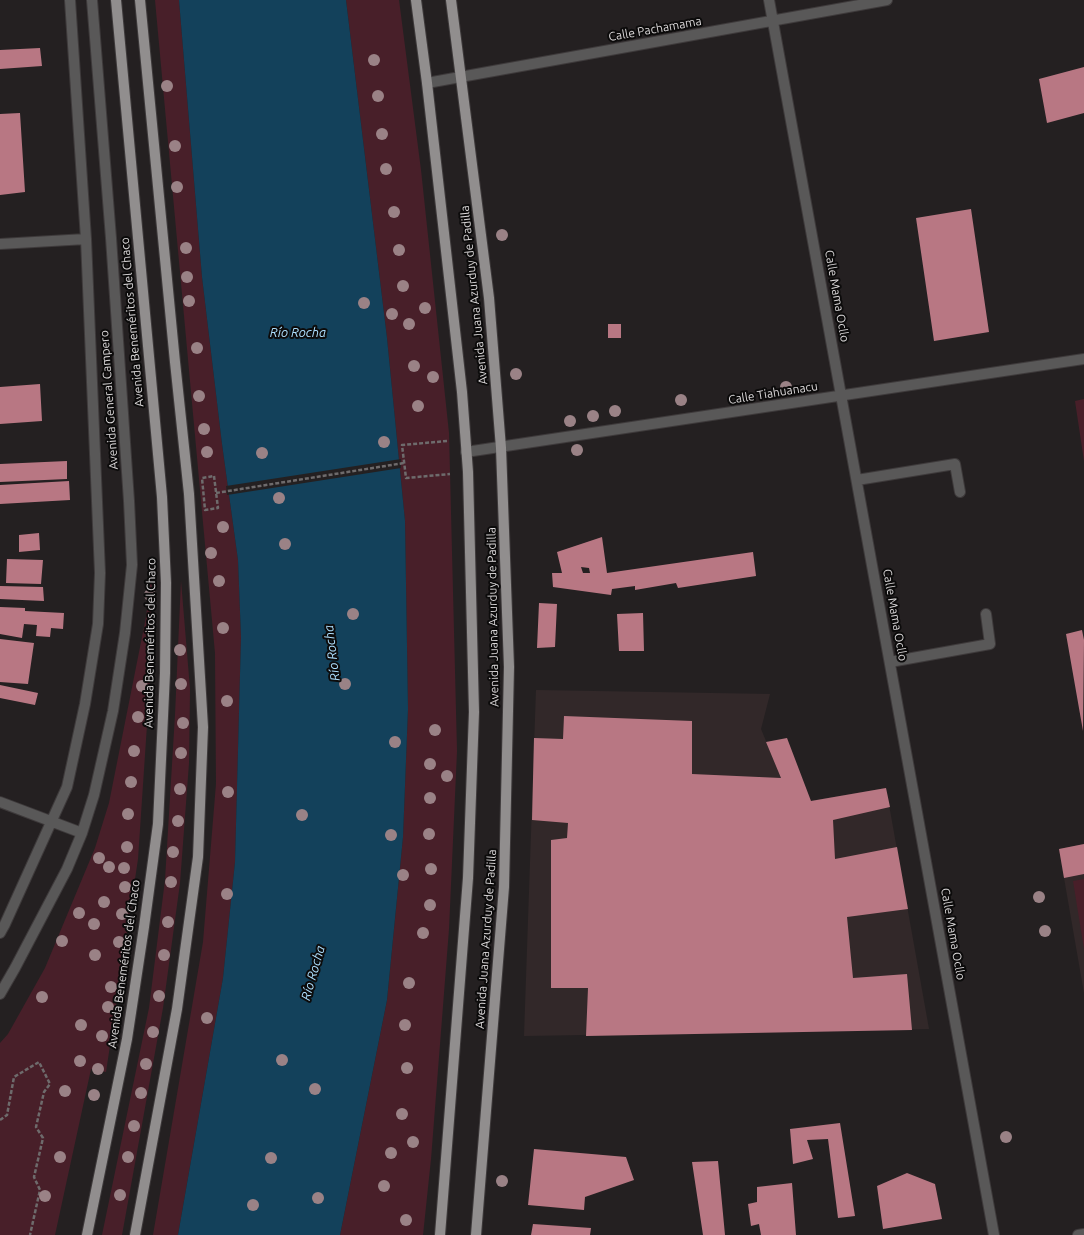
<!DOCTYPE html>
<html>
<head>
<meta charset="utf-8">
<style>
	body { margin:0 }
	canvas { display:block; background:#242021 }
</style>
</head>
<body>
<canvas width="1084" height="1235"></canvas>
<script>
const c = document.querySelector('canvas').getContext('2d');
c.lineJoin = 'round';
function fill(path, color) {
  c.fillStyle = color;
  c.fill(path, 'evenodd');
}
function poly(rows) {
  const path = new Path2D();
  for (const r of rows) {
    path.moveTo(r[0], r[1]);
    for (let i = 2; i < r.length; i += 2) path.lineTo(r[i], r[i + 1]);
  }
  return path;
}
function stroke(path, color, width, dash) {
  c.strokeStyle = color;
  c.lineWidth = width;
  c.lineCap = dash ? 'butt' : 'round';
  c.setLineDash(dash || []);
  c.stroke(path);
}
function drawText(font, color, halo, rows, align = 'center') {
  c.font = font + ' Ubuntu,sans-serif';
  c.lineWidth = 4;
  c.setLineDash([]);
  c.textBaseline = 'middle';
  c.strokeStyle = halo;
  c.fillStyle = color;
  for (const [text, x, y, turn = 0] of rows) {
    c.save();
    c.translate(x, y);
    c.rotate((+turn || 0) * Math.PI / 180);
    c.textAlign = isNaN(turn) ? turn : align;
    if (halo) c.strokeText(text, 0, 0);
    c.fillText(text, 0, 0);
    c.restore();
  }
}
fill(poly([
	[536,690,770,694,761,729,792,804,886,788,929,1029,524,1036],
	[1084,844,1084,993,1059,849]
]), '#322829');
fill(poly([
	[155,0,179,0,202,277,222,444,238,560,241,637,235,862,223,978,178,1235,153,1235,203,942,216,784,215,653],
	[346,0,399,0,421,170,449,433,457,751,449,929,431,1159,423,1235,340,1235,387,1000,403,837,408,709,405,521,387,338],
	[1084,399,1084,461,1075,401],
	[152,569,150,680,138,859,106,1072,91,1069,55,1235,0,1235,0,1043,8,1034,45,968,95,848,109,803,146,617],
	[181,581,190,689,189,763,180,883,163,1008,122,1235,102,1235,149,1008,165,880,175,715],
	[1084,879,1084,949,1073,881]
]), '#481f29');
fill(poly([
	[179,0,346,0,387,338,405,521,408,709,403,837,387,1000,340,1235,178,1235,223,978,235,862,241,637,238,560,222,444,202,277]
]), '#13415b');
fill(poly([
	[401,459,401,468,227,495,226,486]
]), '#242021');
fill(poly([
	[40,48,42,66,0,69,0,50],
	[1084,67,1084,113,1047,123,1039,79],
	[20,113,25,192,0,195,0,155,12,154,0,155,0,114],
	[971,209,989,332,934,341,916,218],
	[608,324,621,324,621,338,608,338],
	[40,384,42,421,0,424,0,387],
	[67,461,67,479,0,482,0,464],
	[69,481,70,500,0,504,0,485],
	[39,533,40,550,19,552,19,535],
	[602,537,607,573,753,552,756,576,678,588,676,583,635,590,635,586,612,589,611,595,553,587,552,573,562,573,557,552],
	[581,567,589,568,590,573,583,573],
	[7,559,43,560,41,584,6,583],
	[0,586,43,587,44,601,0,599],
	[539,603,557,604,555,647,537,648],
	[0,607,25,608,25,611,64,613,63,629,51,628,50,637,36,636,37,625,24,624,22,638,0,634],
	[643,613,644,651,619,651,617,614],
	[1082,630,1084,640,1083,731,1066,634],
	[0,639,34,643,28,684,0,682],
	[0,685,38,693,35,705,0,698],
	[564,716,692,721,692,774,781,778,766,742,787,738,811,801,886,788,890,807,833,820,835,859,897,847,908,909,847,917,853,978,907,974,912,1030,586,1036,588,988,551,988,551,840,567,838,568,823,532,820,534,738,563,739],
	[1084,844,1084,874,1064,878,1059,849],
	[840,1123,855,1216,838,1218,828,1139,807,1140,813,1159,793,1164,790,1129],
	[534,1149,626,1157,634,1180,585,1197,584,1210,528,1205],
	[718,1161,725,1235,703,1235,692,1162],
	[907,1173,935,1184,942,1219,883,1229,877,1186],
	[792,1183,796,1235,761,1235,759,1224,751,1226,748,1204,757,1202,757,1187],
	[533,1224,591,1228,590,1235,531,1235]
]), '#b87783');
const minor = poly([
	[769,0,994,1235],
	[427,83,887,0],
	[0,244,86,239],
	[466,452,1084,359],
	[857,480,955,464,960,492],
	[890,662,990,644,986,614],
	[0,802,82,833],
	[0,933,5,924,67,787,85,704,98,624,100,573,86,239,70,0],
	[0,994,15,968,67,869,82,833,94,795,113,711,125,633,132,565,129,501,111,238,92,0],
	[1078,1235,1084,1234]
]);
const major = poly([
	[416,0,427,83,462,392,468,472,474,712,468,878,440,1235],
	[451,0,489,298,501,448,509,667,504,887,476,1235],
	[87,1235,127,1039,144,927,158,824,165,673,166,583,162,497,116,0],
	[135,1235,177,1009,198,857,203,727,189,494,175,362,140,0]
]);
stroke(minor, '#3e3a3b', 12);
stroke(major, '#3e3a3b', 12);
stroke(poly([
	[447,441,402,445,406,478,450,474],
	[214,476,218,508,205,510,202,478,214,476],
	[216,493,404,463],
	[0,1120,7,1115,14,1077,39,1062,50,1084,44,1092,36,1127,43,1138,34,1177,40,1190,30,1235]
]), '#6e6b6c', 2.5, [4, 2]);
stroke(minor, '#595858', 10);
stroke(major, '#918e8e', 10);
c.fillStyle = '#9a8286';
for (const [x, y] of [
	[374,60],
	[167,86],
	[378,96],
	[382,134],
	[175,146],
	[386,169],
	[177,187],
	[394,212],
	[502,235],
	[186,248],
	[399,250],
	[187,277],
	[403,286],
	[189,301],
	[364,303],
	[425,308],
	[392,314],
	[409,324],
	[197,348],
	[414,366],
	[516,374],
	[433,377],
	[786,387],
	[199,396],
	[681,400],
	[418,406],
	[615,411],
	[593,416],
	[570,421],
	[204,429],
	[384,442],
	[577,450],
	[207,452],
	[262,453],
	[279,498],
	[223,527],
	[285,544],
	[211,553],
	[219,581],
	[150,595],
	[353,614],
	[223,628],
	[180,650],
	[181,684],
	[345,684],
	[142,686],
	[227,701],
	[138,717],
	[183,723],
	[435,730],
	[395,742],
	[134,751],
	[181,753],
	[430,764],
	[447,776],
	[131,782],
	[180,789],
	[228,792],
	[430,798],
	[128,814],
	[302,815],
	[178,821],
	[429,834],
	[391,835],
	[127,847],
	[173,852],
	[99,858],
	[109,867],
	[124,868],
	[431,869],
	[403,875],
	[171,882],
	[125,887],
	[227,894],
	[1039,897],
	[104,902],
	[430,905],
	[79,913],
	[122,914],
	[168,922],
	[94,924],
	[1045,931],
	[423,933],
	[62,941],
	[119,942],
	[95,955],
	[164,955],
	[409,983],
	[111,987],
	[159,996],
	[42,997],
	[108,1007],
	[207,1018],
	[81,1025],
	[405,1025],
	[153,1032],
	[102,1036],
	[282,1060],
	[80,1061],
	[146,1064],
	[407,1068],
	[98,1069],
	[315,1089],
	[65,1091],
	[141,1093],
	[94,1095],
	[402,1114],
	[134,1126],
	[1006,1137],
	[413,1142],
	[391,1153],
	[60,1157],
	[128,1157],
	[271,1158],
	[502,1181],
	[384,1186],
	[120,1195],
	[45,1196],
	[318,1198],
	[253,1205],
	[406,1220]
]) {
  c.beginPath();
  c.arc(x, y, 6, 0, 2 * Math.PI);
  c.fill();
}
drawText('12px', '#dbd8d9', '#0c0b0b', [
	["Calle Pachamama",655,29,-10],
	["Avenida Juana Azurduy de Padilla",474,295,-96],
	["Calle Mama Ocllo",837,296,80],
	["Avenida Beneméritos del Chaco",132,322,-95],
	["Calle Tiahuanacu",773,393,-9],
	["Avenida General Campero",109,400,-94],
	["Calle Mama Ocllo",895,615,80],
	["Avenida Juana Azurduy de Padilla",493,617,-91],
	["Avenida Beneméritos del Chaco",150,643,-89],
	["Calle Mama Ocllo",953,934,80],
	["Avenida Juana Azurduy de Padilla",486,939,-86],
	["Avenida Beneméritos del Chaco",124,964,-82]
]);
drawText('italic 13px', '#addffe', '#0c0b0b', [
	["Río Rocha",298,333],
	["Río Rocha",332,653,-97],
	["Río Rocha",313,973,-74]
]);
</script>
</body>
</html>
